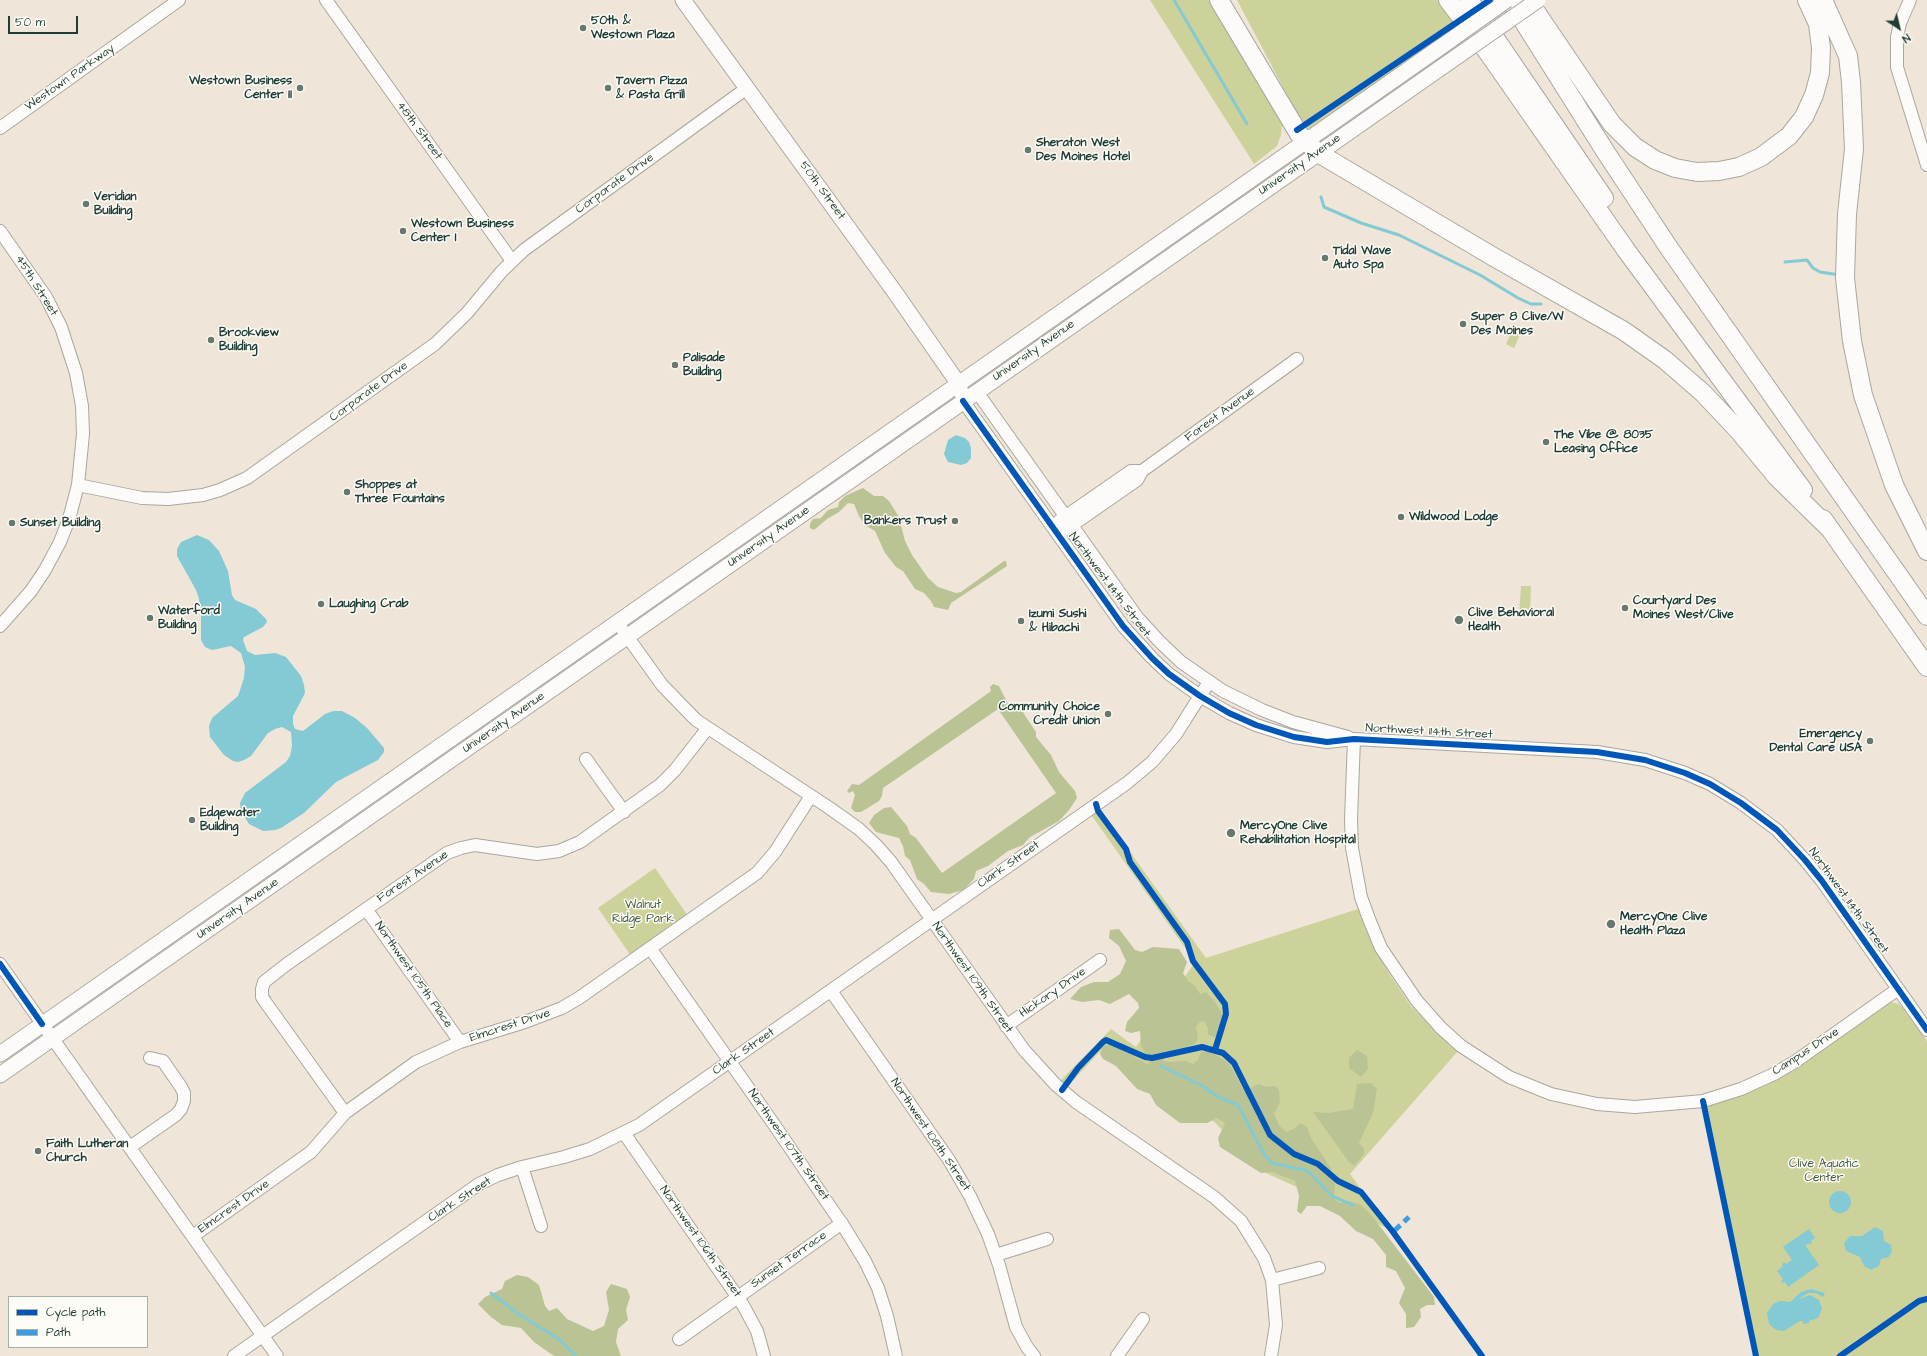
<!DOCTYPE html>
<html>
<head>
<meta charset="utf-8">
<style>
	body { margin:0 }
	#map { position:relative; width:1927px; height:1356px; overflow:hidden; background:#efe5d9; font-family:"Architects Daughter",sans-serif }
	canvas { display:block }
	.legend { position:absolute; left:8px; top:1296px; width:140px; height:52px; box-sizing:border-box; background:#fdfcf7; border:1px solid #a4b0a9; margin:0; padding:5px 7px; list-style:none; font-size:12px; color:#1f3d34 }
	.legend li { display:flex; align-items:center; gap:8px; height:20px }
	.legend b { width:20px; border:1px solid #a4b0a9 }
	.north { position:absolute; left:1879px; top:8px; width:40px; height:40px; -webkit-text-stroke:3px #fdfcf7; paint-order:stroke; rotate:145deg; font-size:11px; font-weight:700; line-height:16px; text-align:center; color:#1f3d34 }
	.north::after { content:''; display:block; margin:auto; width:14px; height:18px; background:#1f3d34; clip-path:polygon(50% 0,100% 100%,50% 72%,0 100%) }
	.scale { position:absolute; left:8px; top:16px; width:70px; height:18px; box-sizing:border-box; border:2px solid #1f3d34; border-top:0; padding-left:5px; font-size:12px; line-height:14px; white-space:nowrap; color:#1f3d34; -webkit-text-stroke:3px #fdfcf7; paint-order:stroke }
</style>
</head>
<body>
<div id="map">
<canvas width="1927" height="1356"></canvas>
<ul class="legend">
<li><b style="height:5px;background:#0057b8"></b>Cycle path</li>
<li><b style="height:5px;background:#3c9ee2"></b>Path</li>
</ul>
<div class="north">N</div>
<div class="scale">50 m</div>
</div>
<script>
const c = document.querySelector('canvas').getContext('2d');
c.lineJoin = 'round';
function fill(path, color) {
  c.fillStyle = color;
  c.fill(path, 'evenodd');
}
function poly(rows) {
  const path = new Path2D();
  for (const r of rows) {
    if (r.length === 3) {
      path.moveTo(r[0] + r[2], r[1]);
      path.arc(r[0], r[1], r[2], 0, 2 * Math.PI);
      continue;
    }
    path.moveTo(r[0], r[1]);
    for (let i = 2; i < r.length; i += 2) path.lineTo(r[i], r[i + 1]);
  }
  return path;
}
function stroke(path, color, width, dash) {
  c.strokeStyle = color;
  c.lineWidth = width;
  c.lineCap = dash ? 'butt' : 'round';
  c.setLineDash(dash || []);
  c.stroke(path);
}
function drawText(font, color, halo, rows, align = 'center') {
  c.font = font + ' "Architects Daughter",sans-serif';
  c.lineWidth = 3;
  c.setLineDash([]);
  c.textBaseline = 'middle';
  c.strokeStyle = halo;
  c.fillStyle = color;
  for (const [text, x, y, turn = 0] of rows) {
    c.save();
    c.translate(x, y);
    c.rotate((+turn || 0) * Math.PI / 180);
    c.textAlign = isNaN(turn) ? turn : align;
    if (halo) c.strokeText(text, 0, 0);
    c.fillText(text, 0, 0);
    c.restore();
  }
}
fill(poly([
	[1150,0,1212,0,1282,122,1281,135,1277,146,1254,164],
	[1237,0,1437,0,1453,22,1445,28,1423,50,1310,130,1296,112],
	[1514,327,1522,330,1514,348,1506,344],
	[1521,586,1531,586,1530,616,1519,615],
	[1100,810,1206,958,1358,909,1375,949,1390,975,1411,1006,1435,1031,1458,1051,1350,1174,1391,1230,1266,1173,1200,1108,1107,1044,1067,1087,1060,1081,1111,1029,1136,1047,1195,962,1092,816],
	[655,868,688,916,631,956,598,908],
	[1891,1002,1899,1004,1903,1008,1927,1041,1927,1356,1758,1356,1704,1106,1738,1097,1766,1085,1793,1071]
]), '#cdd29a');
fill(poly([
	[863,488,874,496,883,496,889,501,899,517,905,541,912,555,928,578,938,587,956,593,961,592,1004,561,1006,561,1007,566,951,603,948,610,934,607,931,601,924,593,915,589,903,571,896,567,885,553,875,531,865,525,859,516,854,504,848,503,839,512,827,519,814,530,810,528,810,524,813,519,821,518,828,510,838,507,839,502,845,496],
	[993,684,999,686,1010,708,1023,712,1026,717,1036,732,1036,737,1051,755,1059,772,1075,791,1077,798,1069,810,1059,821,1030,837,1023,845,1008,851,988,866,976,871,974,879,963,890,949,894,931,892,924,884,917,879,910,860,905,856,903,846,899,838,876,832,869,823,874,815,884,808,891,807,907,826,910,834,916,838,942,873,1056,793,998,709,883,788,882,796,879,801,861,812,855,812,851,808,855,795,853,791,849,793,847,791,852,784,859,785,987,694,991,691,990,687],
	[1119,929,1135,950,1142,952,1153,947,1179,949,1187,962,1183,973,1188,981,1195,986,1200,994,1206,992,1215,1002,1222,1014,1225,1028,1215,1037,1208,1035,1208,1028,1204,1021,1200,1022,1196,1027,1198,1038,1195,1044,1163,1053,1164,1061,1169,1062,1185,1061,1193,1064,1198,1060,1201,1052,1209,1051,1229,1063,1244,1091,1259,1084,1266,1087,1275,1086,1279,1090,1280,1102,1274,1114,1279,1125,1286,1132,1294,1129,1300,1123,1307,1127,1311,1138,1331,1168,1331,1178,1335,1184,1334,1199,1339,1203,1349,1201,1361,1205,1372,1216,1434,1297,1435,1305,1427,1305,1420,1309,1421,1317,1414,1327,1406,1328,1406,1314,1399,1303,1405,1288,1396,1271,1386,1267,1386,1255,1373,1239,1356,1231,1340,1216,1320,1206,1307,1206,1301,1214,1297,1211,1299,1196,1295,1181,1272,1172,1261,1173,1220,1147,1218,1138,1225,1123,1217,1118,1207,1123,1180,1123,1156,1105,1150,1094,1137,1089,1116,1066,1103,1059,1100,1054,1102,1047,1110,1043,1147,1064,1150,1062,1141,1046,1140,1031,1131,1033,1125,1031,1127,1022,1139,1008,1138,1003,1129,994,1110,1004,1099,1000,1082,1002,1070,999,1081,987,1094,982,1108,982,1120,974,1126,961,1119,946,1109,938,1110,930],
	[1357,1050,1367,1056,1368,1069,1361,1077,1349,1068,1349,1058],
	[1371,1083,1377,1089,1373,1113,1359,1143,1364,1149,1364,1154,1354,1166,1349,1162,1313,1112,1328,1113,1353,1109,1357,1084],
	[517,1275,528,1277,539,1285,545,1306,549,1311,557,1308,567,1319,593,1331,604,1326,609,1310,606,1292,611,1284,627,1289,630,1297,626,1310,628,1320,618,1329,616,1342,621,1356,554,1356,534,1342,521,1328,502,1325,491,1317,478,1304,485,1297,502,1289,505,1281]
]), '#b9c394');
fill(poly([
	[956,435,965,438,969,442,971,448,971,458,967,463,961,465,948,462,944,454,948,440],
	[197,535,209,540,219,551,228,571,232,595,235,600,256,609,266,619,267,622,263,627,244,637,243,640,247,651,255,655,275,653,286,657,301,676,304,685,305,693,293,716,293,724,295,729,303,731,325,714,333,711,342,711,355,718,367,728,384,748,384,752,378,760,336,782,304,813,281,828,275,830,263,831,249,824,241,811,240,803,245,793,286,762,290,756,292,746,291,732,282,727,275,729,268,733,251,756,244,760,238,762,233,761,224,755,210,737,209,726,212,718,238,696,244,678,245,667,241,653,231,646,212,650,205,647,201,640,201,611,199,599,196,590,177,556,177,549,181,542],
	[1840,1202,11],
	[1875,1227,1883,1231,1884,1241,1891,1245,1892,1251,1889,1257,1881,1259,1879,1266,1871,1270,1864,1266,1860,1257,1846,1251,1844,1243,1850,1236,1862,1236],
	[1809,1229,1815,1238,1811,1241,1812,1243,1805,1245,1819,1265,1788,1287,1785,1282,1782,1283,1781,1281,1783,1279,1777,1271,1783,1266,1782,1264,1784,1262,1786,1264,1792,1260,1783,1247],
	[1811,1289,1825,1293,1823,1297,1816,1293,1808,1293,1799,1299,1810,1295,1819,1300,1822,1309,1818,1318,1809,1321,1809,1323,1803,1324,1803,1321,1800,1321,1784,1331,1776,1330,1769,1324,1767,1313,1773,1304,1780,1301,1790,1302,1801,1292]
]), '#84cad5');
stroke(poly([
	[1174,0,1247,124],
	[1321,197,1324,207,1361,223,1399,235,1480,275,1518,298,1531,304,1541,304],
	[1785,262,1807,260,1813,268,1820,272,1840,275],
	[1161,1066,1203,1086,1216,1096,1238,1105,1264,1154,1272,1163,1308,1171,1332,1196,1353,1205],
	[491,1293,517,1313,560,1340,576,1356]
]), '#84cad5', 3);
const minor = poly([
	[326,0,512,261],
	[1910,0,1900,23,1897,37,1897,67,1927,165],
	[0,128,179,0],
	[0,231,46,297,61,327,76,373,82,406,83,434,78,485,69,519,60,542,45,570,31,591,0,626],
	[977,392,1137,617,1159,641,1181,662,1223,691,1262,710,1293,722,1348,737],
	[963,401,1123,626,1152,658,1169,674,1200,696,1229,713,1256,725,1294,737,1327,742,1354,739,1597,752,1645,760,1685,773,1710,784,1741,803,1777,830,1805,860,1822,881,1927,1030],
	[78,485,142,498,168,499,203,495,220,490,247,478,435,344,467,313,502,271,524,250,747,88],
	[1059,521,1131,471,1142,471],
	[1065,530,1137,480,1142,471,1297,359],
	[617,622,662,685,696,720,828,807,859,829,876,845,891,862,1024,1050,1056,1085,1076,1102,1214,1197,1241,1221,1264,1258,1272,1280,1276,1325,1271,1356],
	[1354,739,1351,819,1352,848,1361,897,1369,919,1381,948,1417,1001,1441,1028,1461,1046,1509,1077,1551,1094,1597,1104,1635,1107,1703,1101,1741,1089,1774,1074,1796,1061,1898,989],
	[586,759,624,812],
	[366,909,460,1042],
	[650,948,773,1123,844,1227,865,1261,878,1288,887,1316,896,1356],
	[0,964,277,1356],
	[831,991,949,1160,970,1196,988,1234,999,1265,1016,1327,1027,1347,1034,1356],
	[1006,1026,1100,960],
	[345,1113,266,1003,262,997,262,989,264,982,287,964,447,853,461,848,475,845,537,854,559,851,580,842,660,785,675,770,707,729],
	[624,1133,743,1305,757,1331,764,1356],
	[130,1147,176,1115,181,1109,184,1101,184,1093,181,1087,163,1061,150,1058],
	[522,1167,541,1226],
	[193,1236,311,1152,345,1113,416,1062,460,1042,525,1022,562,1008,579,998,757,873,775,852,811,796],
	[996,1255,1047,1239],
	[1272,1280,1319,1268],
	[679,1339,842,1223],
	[234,1356,479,1184,498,1175,522,1167,564,1157,590,1149,639,1125,1127,783,1152,762,1176,734,1209,682],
	[1117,1356,1143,1319]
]);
const major = poly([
	[683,0,894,291,958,383,961,392],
	[0,1054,1452,39],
	[0,1075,1462,53]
]);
const highway = poly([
	[1219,0,1299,134,1318,153,1492,256,1624,331,1665,360,1703,393,1738,430,1776,476,1830,529],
	[1448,0,1489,54,1626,250,1803,490],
	[1469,0,1604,198],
	[1510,0,1605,151,1669,248,1927,616],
	[1525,0,1532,6,1612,124,1635,147,1655,160,1675,168,1697,172,1719,171,1739,167,1761,157,1789,136,1804,117,1814,95,1820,73,1821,48,1818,24,1807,0],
	[1823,0,1848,56,1851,82,1854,149,1847,214,1845,278,1852,341,1863,395,1894,485,1927,551],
	[1823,519,1927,667]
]);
stroke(minor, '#a9a79f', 14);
stroke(major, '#a9a79f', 17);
stroke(highway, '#a9a79f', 20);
stroke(minor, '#fdfbf9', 12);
stroke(major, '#fdfbf9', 15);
stroke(highway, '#fdfbf9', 18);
const majorBridge = poly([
	[1452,39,1507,0],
	[1462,53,1538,0]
]);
stroke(majorBridge, '#a9a79f', 17, []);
stroke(majorBridge, '#fdfbf9', 15);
stroke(poly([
	[1393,1232,1409,1217]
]), '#3c9ee2', 5, [10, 5]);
stroke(poly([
	[1297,130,1490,0],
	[963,401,1123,626,1152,658,1169,674,1200,696,1229,713,1256,725,1294,737,1327,742,1354,739,1597,752,1645,760,1685,773,1710,784,1741,803,1777,830,1805,860,1822,881,1927,1030],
	[1096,804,1098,811,1126,849,1130,862,1187,942,1193,961,1225,1004,1226,1014,1215,1050],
	[0,964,42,1024],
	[1062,1090,1078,1068,1103,1042,1106,1040,1145,1057,1152,1058,1202,1047,1223,1053,1234,1063,1270,1135,1294,1154,1318,1164,1338,1181,1361,1192,1393,1232,1482,1356],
	[1703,1101,1756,1356],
	[1840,1356,1919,1301,1927,1299]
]), '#0057b8', 6);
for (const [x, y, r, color] of [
	[583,28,4,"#68786e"],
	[300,88,4,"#68786e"],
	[608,88,4,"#68786e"],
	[1028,150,4,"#68786e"],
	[86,204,4,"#68786e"],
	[403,231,4,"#68786e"],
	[1325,258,4,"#68786e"],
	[1463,324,4,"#68786e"],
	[211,340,4,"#68786e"],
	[675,365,4,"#68786e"],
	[1546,442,4,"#68786e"],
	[347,492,4,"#68786e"],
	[1401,517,4,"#68786e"],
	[955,521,4,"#68786e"],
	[12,523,4,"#68786e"],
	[321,604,4,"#68786e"],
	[1625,608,4,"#68786e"],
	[150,618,4,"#68786e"],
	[1459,620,5,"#68786e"],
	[1021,621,4,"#68786e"],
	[1108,714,4,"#68786e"],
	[1870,741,4,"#68786e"],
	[192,820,4,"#68786e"],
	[1231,833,5,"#68786e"],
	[1611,924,5,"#68786e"],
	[38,1151,4,"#68786e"]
]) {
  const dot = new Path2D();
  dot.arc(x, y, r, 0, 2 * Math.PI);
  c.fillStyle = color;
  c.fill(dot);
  stroke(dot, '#fdfcf7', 1.5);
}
drawText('bold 12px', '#1f3d34', '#fdfcf7', [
	["50th &",591,21],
	["Westown Plaza",591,35],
	["Westown Business",292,81,"right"],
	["Center II",292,95,"right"],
	["Tavern Pizza",616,81],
	["& Pasta Grill",616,95],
	["Sheraton West",1036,143],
	["Des Moines Hotel",1036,157],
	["Veridian",94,197],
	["Building",94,211],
	["Westown Business",411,224],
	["Center I",411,238],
	["Tidal Wave",1333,251],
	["Auto Spa",1333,265],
	["Super 8 Clive/W",1471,317],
	["Des Moines",1471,331],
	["Brookview",219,333],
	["Building",219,347],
	["Palisade",683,358],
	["Building",683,372],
	["The Vibe @ 8035",1554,435],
	["Leasing Office",1554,449],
	["Shoppes at",355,485],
	["Three Fountains",355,499],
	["Wildwood Lodge",1409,517],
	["Bankers Trust",947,521,"right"],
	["Sunset Building",20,523],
	["Courtyard Des",1633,601],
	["Moines West/Clive",1633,615],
	["Laughing Crab",329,604],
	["Waterford",158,611],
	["Building",158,625],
	["Clive Behavioral",1468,613],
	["Health",1468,627],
	["Izumi Sushi",1029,614],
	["& Hibachi",1029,628],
	["Community Choice",1100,707,"right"],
	["Credit Union",1100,721,"right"],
	["Emergency",1862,734,"right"],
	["Dental Care USA",1862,748,"right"],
	["Edgewater",200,813],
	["Building",200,827],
	["MercyOne Clive",1240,826],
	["Rehabilitation Hospital",1240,840],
	["MercyOne Clive",1620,917],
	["Health Plaza",1620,931],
	["Faith Lutheran",46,1144],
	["Church",46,1158]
], 'left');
drawText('12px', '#1f3d34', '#fdfcf7', [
	["Westown Parkway",70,78,-35],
	["48th Street",419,131,54],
	["University Avenue",1300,165,-35],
	["Corporate Drive",615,184,-36],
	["50th Street",822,191,54],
	["45th Street",36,286,58],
	["University Avenue",1034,351,-35],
	["Corporate Drive",369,392,-36],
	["Forest Avenue",1220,415,-36],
	["University Avenue",769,537,-35],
	["Northwest 114th Street",1109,585,53],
	["University Avenue",504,723,-35],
	["Northwest 114th Street",1429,732,3],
	["Clark Street",1009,865,-35],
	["Forest Avenue",413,877,-34],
	["Northwest 114th Street",1848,901,54],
	["University Avenue",238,909,-35],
	["Northwest 105th Place",413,975,55],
	["Northwest 109th Street",972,978,55],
	["Hickory Drive",1053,993,-35],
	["Elmcrest Drive",510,1026,-18],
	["Clark Street",744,1052,-35],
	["Campus Drive",1806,1052,-33],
	["Northwest 108th Street",930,1135,56],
	["Northwest 107th Street",788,1145,55],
	["Clark Street",460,1200,-33],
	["Elmcrest Drive",234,1207,-35],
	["Northwest 106th Street",700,1242,55],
	["Sunset Terrace",789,1260,-35]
]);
drawText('12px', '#445e40', '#fdfcf7', [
	["Walnut",643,905],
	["Ridge Park",643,919],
	["Clive Aquatic",1824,1164],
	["Center",1824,1178]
]);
</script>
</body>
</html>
